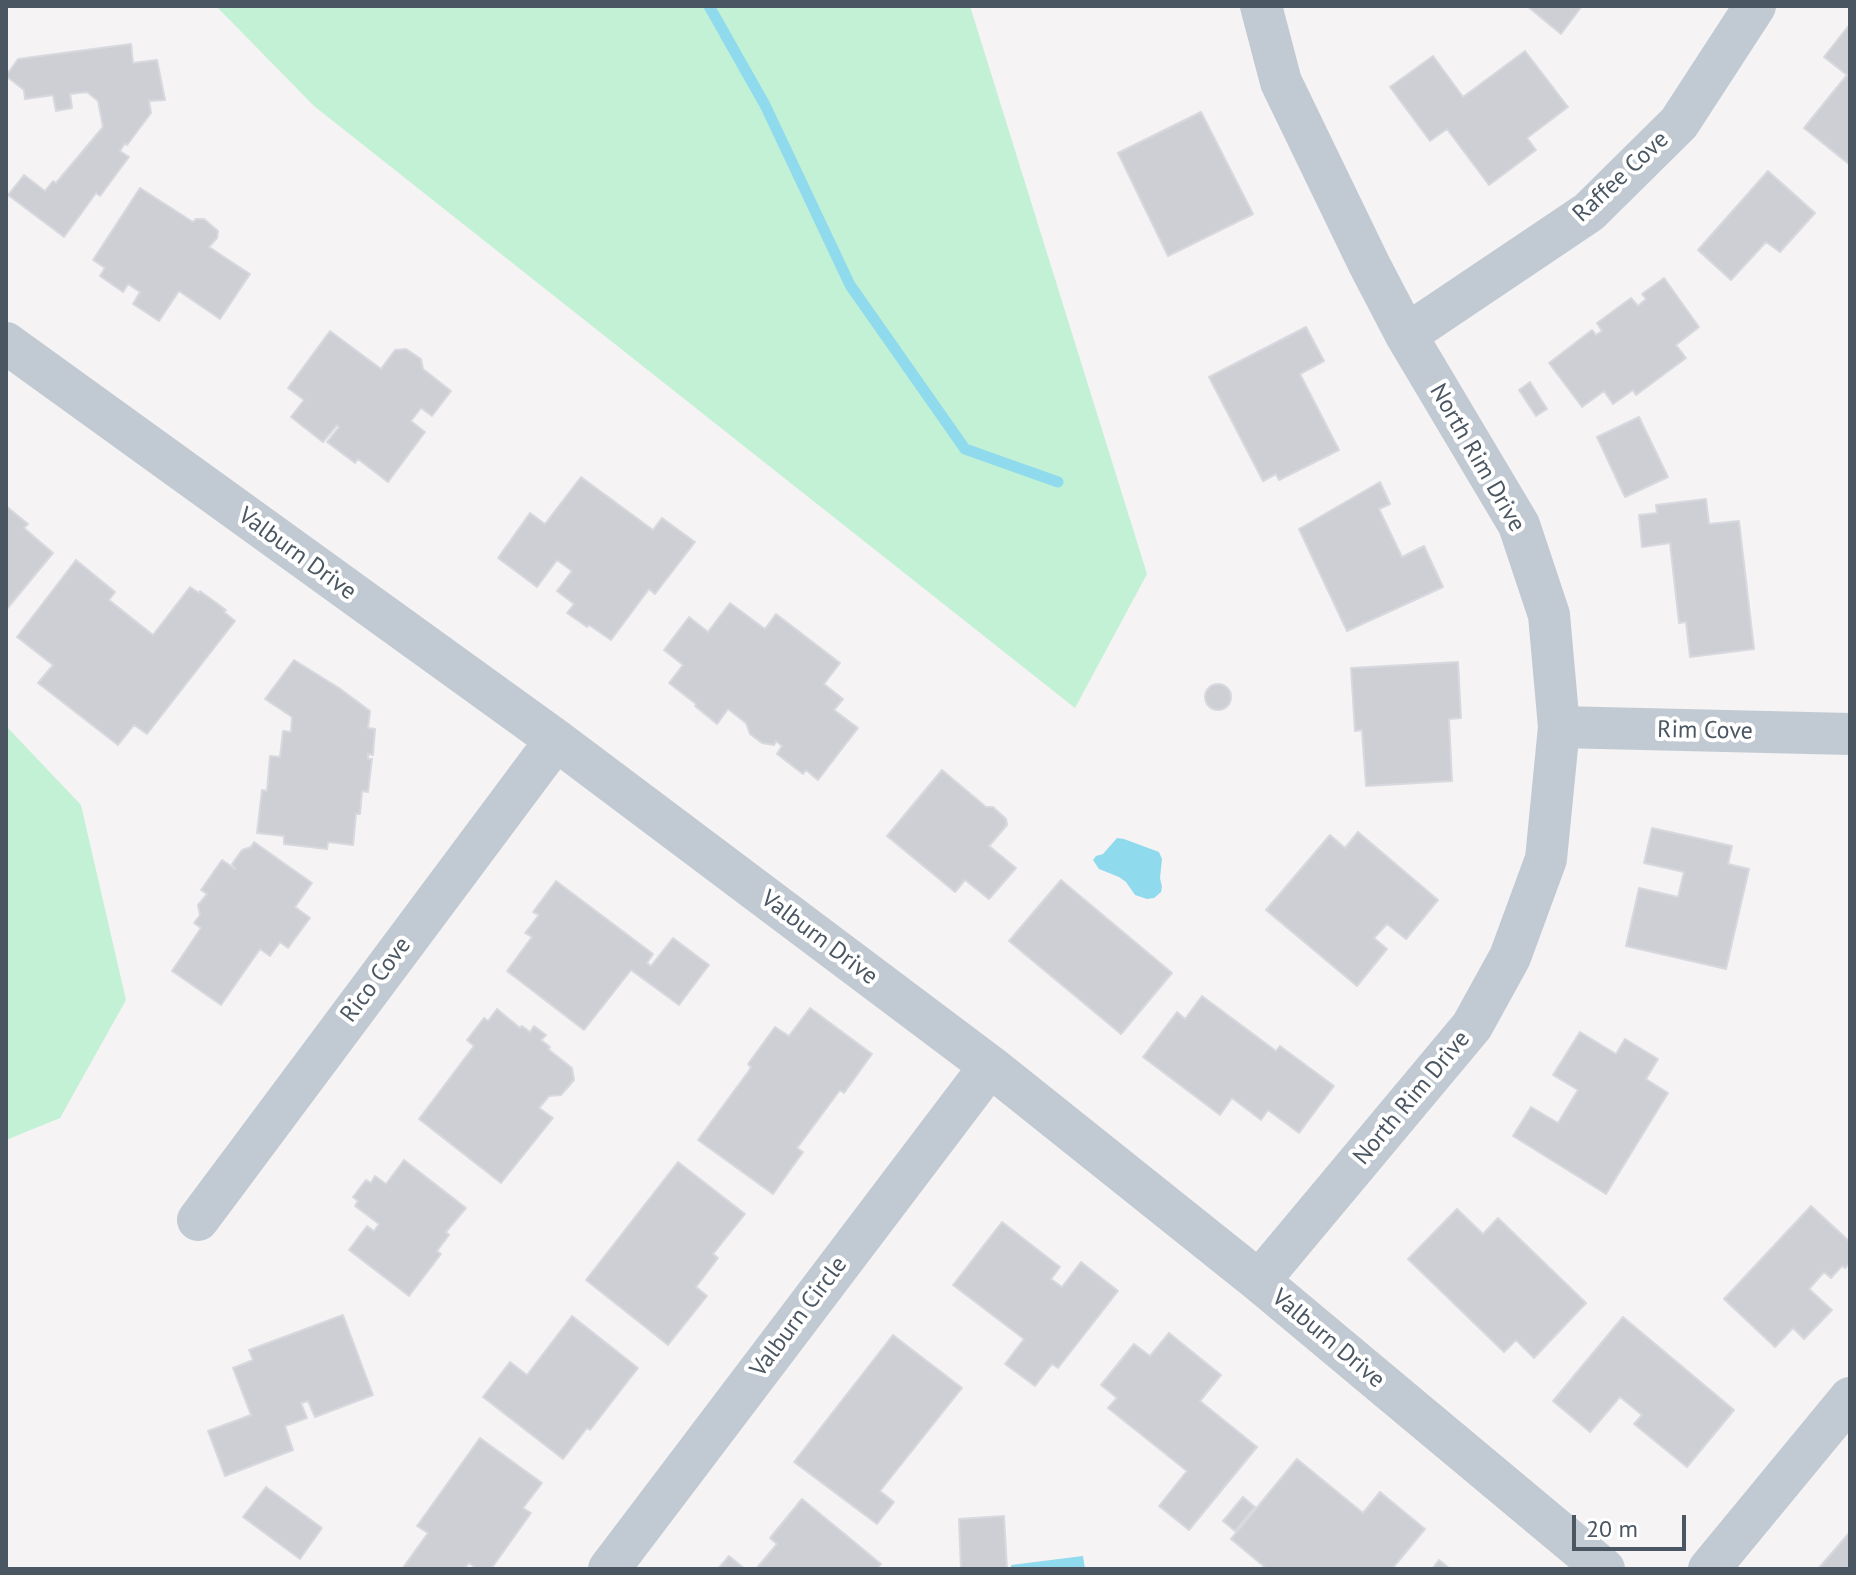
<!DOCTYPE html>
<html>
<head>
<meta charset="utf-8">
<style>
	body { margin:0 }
	#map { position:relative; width:1856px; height:1575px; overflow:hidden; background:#f5f3f3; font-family:"PT Sans",sans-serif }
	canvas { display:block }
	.frame { position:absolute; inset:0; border:8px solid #4a5661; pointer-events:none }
	.scale { position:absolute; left:1572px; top:1515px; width:114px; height:36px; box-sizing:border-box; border:4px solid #4a5661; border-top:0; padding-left:10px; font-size:24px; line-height:28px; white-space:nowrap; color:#4a5661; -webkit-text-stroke:6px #fff; paint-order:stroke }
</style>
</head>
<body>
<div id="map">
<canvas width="1856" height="1575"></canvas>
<div class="frame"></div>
<div class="scale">20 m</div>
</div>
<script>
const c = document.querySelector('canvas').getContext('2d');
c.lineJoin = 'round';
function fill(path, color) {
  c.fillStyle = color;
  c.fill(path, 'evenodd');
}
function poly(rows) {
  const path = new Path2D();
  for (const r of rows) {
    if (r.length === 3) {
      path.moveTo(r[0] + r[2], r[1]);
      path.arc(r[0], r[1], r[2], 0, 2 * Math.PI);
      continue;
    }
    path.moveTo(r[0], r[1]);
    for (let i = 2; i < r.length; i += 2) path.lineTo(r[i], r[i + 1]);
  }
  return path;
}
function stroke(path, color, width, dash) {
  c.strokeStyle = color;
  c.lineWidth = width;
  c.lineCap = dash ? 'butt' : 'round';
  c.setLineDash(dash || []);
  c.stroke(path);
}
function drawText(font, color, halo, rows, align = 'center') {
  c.font = font + ' "PT Sans",sans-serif';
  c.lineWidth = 8;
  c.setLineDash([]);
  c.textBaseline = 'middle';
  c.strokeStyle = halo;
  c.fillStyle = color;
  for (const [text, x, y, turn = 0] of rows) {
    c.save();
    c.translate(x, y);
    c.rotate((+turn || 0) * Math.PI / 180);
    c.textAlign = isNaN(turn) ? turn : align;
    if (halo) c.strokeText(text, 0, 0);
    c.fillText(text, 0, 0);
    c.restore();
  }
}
fill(poly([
	[216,6,970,6,1147,574,1075,708,314,106],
	[6,726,81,805,126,1000,60,1118,6,1140]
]), '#c3f1d5');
fill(poly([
	[1117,838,1124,839,1159,852,1162,859,1160,878,1162,887,1161,892,1154,898,1147,899,1135,895,1126,882,1119,877,1099,869,1093,860,1096,856,1103,854],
	[1083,1556,1085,1569,1011,1569,1011,1565]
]), '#90daee');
stroke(poly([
	[709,6,765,105,850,285,965,449,1058,482]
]), '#90daee', 11);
const building = poly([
	[1527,6,1582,6,1561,34,1527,6],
	[1850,24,1850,165,1804,128,1847,75,1824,57,1850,24],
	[131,44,133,63,157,60,165,100,149,101,151,113,127,145,125,143,120,151,129,157,100,196,96,193,64,237,8,195,24,175,45,191,53,181,56,183,103,127,98,101,87,92,70,94,72,108,56,111,53,95,25,99,24,90,6,76,18,59,131,44],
	[1525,51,1568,107,1527,138,1536,150,1489,185,1447,129,1430,141,1390,87,1433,56,1463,97,1525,51],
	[1201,112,1253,214,1168,256,1118,153,1201,112],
	[1768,171,1815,213,1780,252,1766,242,1731,280,1698,250,1768,171],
	[140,188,193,222,196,219,204,219,218,231,217,238,209,247,250,274,220,319,179,291,159,321,133,304,140,292,128,284,123,292,100,276,105,268,93,260,140,188],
	[1664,278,1699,327,1676,345,1686,358,1636,395,1633,390,1613,404,1604,391,1582,407,1549,363,1592,330,1596,335,1602,331,1597,323,1631,298,1638,306,1646,299,1642,294,1664,278],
	[1306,327,1324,361,1300,374,1339,450,1279,480,1276,474,1263,481,1209,377,1306,327],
	[330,331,381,369,395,350,406,349,421,359,423,369,451,391,432,416,421,408,411,421,425,432,388,482,358,459,355,463,327,442,339,427,337,425,323,442,291,417,304,400,288,388,330,331],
	[1530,382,1547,409,1536,416,1519,390,1530,382],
	[1639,417,1668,477,1625,497,1597,437,1639,417],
	[581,477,653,530,662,518,695,542,655,594,649,589,611,640,589,625,587,627,567,613,574,604,557,591,572,571,557,560,537,587,498,558,530,513,545,524,581,477],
	[1380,482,1390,504,1379,509,1402,557,1424,546,1443,587,1347,631,1299,529,1380,482],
	[1706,499,1709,524,1739,521,1754,649,1690,657,1686,622,1679,623,1670,543,1642,547,1639,515,1657,513,1656,505,1706,499],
	[6,506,28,524,24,528,53,553,6,610,6,506],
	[76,560,115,592,109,600,153,635,190,587,199,593,200,591,226,610,224,612,235,621,147,734,134,725,118,745,38,683,53,665,17,637,76,560],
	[730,603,765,629,776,614,840,663,824,684,843,699,834,710,858,728,818,780,806,770,803,774,777,754,782,746,776,741,774,745,762,743,750,734,746,723,728,709,717,724,695,706,696,704,669,683,683,665,664,650,689,617,708,632,730,603],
	[294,660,339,688,370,711,368,728,375,729,373,755,368,754,368,759,372,759,368,792,362,791,360,814,356,814,353,845,328,842,327,849,284,844,284,836,257,833,262,790,267,791,270,756,280,757,283,731,291,732,292,717,265,699,294,660],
	[1458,662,1461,718,1449,719,1452,781,1366,786,1362,730,1355,731,1351,668,1458,662],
	[1218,697,13],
	[942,770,986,807,993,807,1006,819,1007,825,989,846,1016,868,989,899,965,880,955,892,887,836,942,770],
	[1652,828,1732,846,1728,864,1749,869,1726,969,1626,946,1639,888,1678,897,1684,872,1644,863,1652,828],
	[1358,832,1438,900,1406,939,1387,924,1374,938,1387,949,1357,986,1266,910,1330,835,1345,848,1358,832],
	[254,842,312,883,295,907,310,918,288,948,280,942,270,956,260,949,221,1005,172,971,201,928,194,923,200,915,198,905,207,894,201,890,222,860,235,869,232,864,242,850,251,847,254,842],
	[1061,880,1172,973,1121,1034,1009,941,1061,880],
	[556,881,653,954,647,963,651,966,673,938,709,965,679,1005,631,970,584,1030,507,971,532,937,525,933,539,915,533,912,556,881],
	[1202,996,1276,1051,1280,1046,1334,1086,1299,1133,1268,1110,1261,1120,1232,1098,1220,1115,1143,1057,1177,1012,1185,1019,1202,996],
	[810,1008,872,1054,844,1093,840,1090,797,1148,803,1152,773,1194,698,1140,748,1072,751,1067,748,1064,775,1027,789,1036,810,1008],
	[497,1009,520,1028,522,1026,530,1032,534,1026,546,1035,541,1040,550,1047,548,1049,572,1068,574,1080,561,1095,549,1096,539,1108,553,1118,501,1183,419,1119,474,1046,467,1040,484,1018,488,1021,497,1009],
	[1580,1032,1616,1054,1625,1039,1658,1059,1646,1079,1668,1093,1606,1194,1513,1136,1531,1107,1558,1123,1578,1090,1553,1075,1580,1032],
	[404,1160,466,1208,446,1232,449,1235,437,1251,441,1254,409,1296,349,1250,367,1226,374,1231,379,1224,355,1206,358,1201,353,1197,366,1180,371,1183,375,1176,386,1184,404,1160],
	[678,1162,745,1214,713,1254,718,1258,696,1287,707,1296,668,1345,586,1280,678,1162],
	[1811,1206,1850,1242,1850,1263,1845,1268,1842,1266,1831,1278,1824,1272,1809,1289,1832,1310,1804,1339,1793,1328,1775,1347,1724,1299,1811,1206],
	[1457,1209,1483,1234,1498,1218,1586,1303,1534,1358,1516,1340,1504,1352,1408,1259,1457,1209],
	[1002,1222,1060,1267,1051,1279,1062,1287,1081,1262,1118,1291,1058,1368,1052,1364,1035,1386,1005,1364,1024,1339,953,1285,1002,1222],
	[343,1315,373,1395,315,1417,308,1401,301,1403,307,1418,285,1426,293,1450,225,1476,208,1431,251,1415,233,1368,253,1360,249,1350,343,1315],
	[572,1316,638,1368,590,1430,587,1428,563,1459,483,1397,510,1362,527,1375,572,1316],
	[1623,1317,1734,1410,1687,1467,1634,1424,1642,1415,1620,1397,1590,1432,1553,1401,1623,1317],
	[1169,1333,1221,1375,1200,1401,1257,1447,1189,1530,1159,1506,1187,1471,1108,1408,1117,1398,1101,1385,1134,1344,1150,1356,1169,1333],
	[893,1335,962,1388,880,1491,894,1502,877,1524,794,1462,893,1335],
	[480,1438,542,1483,523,1508,531,1513,491,1569,477,1569,469,1563,464,1569,402,1569,428,1533,417,1526,480,1438],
	[1297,1459,1363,1513,1380,1492,1425,1529,1392,1569,1267,1569,1231,1539,1297,1459],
	[266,1487,322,1528,300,1559,243,1517,266,1487],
	[1243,1497,1255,1507,1235,1531,1223,1521,1243,1497],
	[802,1499,881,1564,877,1569,756,1569,777,1544,770,1538,802,1499],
	[1004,1516,1007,1569,961,1569,959,1519,1004,1516],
	[1850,1532,1850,1569,1818,1569,1850,1532],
	[729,1556,745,1569,718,1569,729,1556],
	[1439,1560,1450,1569,1432,1569,1439,1560]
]);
fill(building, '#cdcfd5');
stroke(building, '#d7d9de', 2);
stroke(poly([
	[1406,335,1589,212,1679,123,1755,6],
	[6,343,556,740,990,1066,1259,1281,1604,1569],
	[1559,727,1850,734],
	[198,1220,556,740],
	[1259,1281,1472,1026,1510,957,1546,859,1559,727,1549,615,1519,525,1406,335,1369,264,1281,82,1261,6],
	[609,1569,990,1066],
	[1709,1569,1850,1398]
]), '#c1cad2', 42);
drawText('24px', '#4a5661', '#fff', [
	["Raffee Cove",1621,177,-43],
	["North Rim Drive",1477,458,60],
	["Valburn Drive",297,554,36],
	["Rim Cove",1705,731,1],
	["Valburn Drive",819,938,37],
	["Rico Cove",376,980,-53],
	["North Rim Drive",1412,1098,-50],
	["Valburn Circle",799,1317,-53],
	["Valburn Drive",1328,1339,40]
]);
</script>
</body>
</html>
